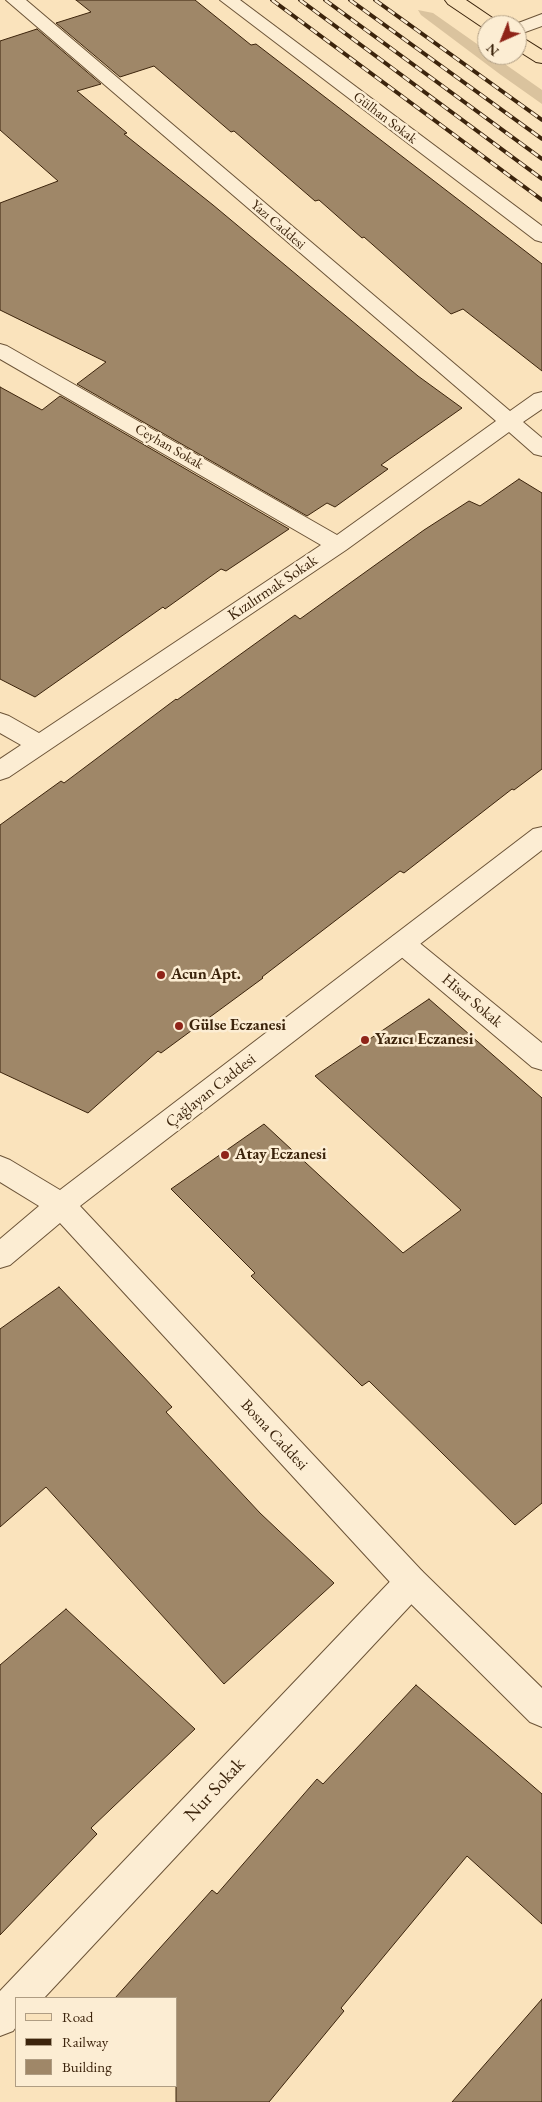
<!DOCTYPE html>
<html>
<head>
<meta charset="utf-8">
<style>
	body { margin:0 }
	#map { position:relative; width:542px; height:2102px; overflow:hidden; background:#fae3bc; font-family:"EB Garamond",serif }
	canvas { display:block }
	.legend { position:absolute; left:15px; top:1997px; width:162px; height:90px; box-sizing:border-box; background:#fcedd3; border:1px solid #af9d83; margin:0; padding:6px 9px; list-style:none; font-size:15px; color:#3c240c }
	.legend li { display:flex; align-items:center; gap:10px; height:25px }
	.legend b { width:25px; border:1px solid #af9d83 }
	.north { position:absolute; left:477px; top:15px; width:50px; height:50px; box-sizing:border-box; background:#fcedd3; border:1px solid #af9d83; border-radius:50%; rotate:224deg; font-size:14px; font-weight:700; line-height:20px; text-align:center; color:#3c240c }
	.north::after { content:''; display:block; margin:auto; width:18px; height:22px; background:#8f2418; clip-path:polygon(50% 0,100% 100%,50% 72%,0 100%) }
</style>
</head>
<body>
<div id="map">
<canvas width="542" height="2102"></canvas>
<ul class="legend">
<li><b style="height:6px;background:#fae3bc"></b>Road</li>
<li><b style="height:6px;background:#3c240c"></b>Railway</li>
<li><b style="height:14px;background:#9f8768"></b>Building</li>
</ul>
<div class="north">N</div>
</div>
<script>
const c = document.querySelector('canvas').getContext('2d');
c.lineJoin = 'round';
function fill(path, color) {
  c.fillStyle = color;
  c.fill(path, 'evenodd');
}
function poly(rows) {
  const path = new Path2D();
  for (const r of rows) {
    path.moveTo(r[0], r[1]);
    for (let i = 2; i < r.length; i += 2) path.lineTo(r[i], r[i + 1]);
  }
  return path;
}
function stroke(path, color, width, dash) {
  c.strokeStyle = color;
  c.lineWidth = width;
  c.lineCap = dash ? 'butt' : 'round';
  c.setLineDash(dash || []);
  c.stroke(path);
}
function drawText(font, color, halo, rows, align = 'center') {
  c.font = font + ' "EB Garamond",serif';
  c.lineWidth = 5;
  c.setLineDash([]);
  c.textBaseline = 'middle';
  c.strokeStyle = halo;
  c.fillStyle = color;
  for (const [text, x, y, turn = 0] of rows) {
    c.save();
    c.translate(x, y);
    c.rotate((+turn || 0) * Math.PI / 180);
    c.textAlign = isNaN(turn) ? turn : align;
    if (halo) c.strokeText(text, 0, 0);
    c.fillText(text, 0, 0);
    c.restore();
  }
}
fill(poly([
	[418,10,433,13,487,51,487,55,492,55,542,90,542,104,501,75,421,15]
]), '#dac39e');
const building = poly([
	[76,0,195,0,251,45,256,44,542,264,542,371,463,309,451,314,364,237,362,238,319,200,315,201,234,131,231,132,154,66,120,77,56,23,91,12,76,0],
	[37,29,101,84,77,91,127,133,124,134,213,205,418,376,462,408,381,465,388,469,335,507,327,503,307,516,77,384,106,362,0,310,0,203,58,181,0,130,0,41,37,29],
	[0,387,42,410,60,396,289,529,226,571,221,569,165,609,163,607,35,697,0,679,0,387],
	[519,479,542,493,542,769,514,790,512,789,404,873,400,871,262,977,263,978,161,1053,158,1051,88,1113,0,1072,0,825,61,781,64,783,176,699,177,700,295,615,300,619,424,530,469,501,480,506,519,479],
	[429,999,542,1098,542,1503,515,1525,369,1381,362,1386,251,1276,255,1273,171,1189,264,1124,403,1253,461,1210,315,1076,429,999],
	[59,1287,172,1407,166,1412,260,1513,334,1583,224,1684,46,1487,0,1527,0,1329,59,1287],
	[66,1609,195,1729,91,1828,97,1834,0,1935,0,1665,66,1609],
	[416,1685,542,1794,542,1924,467,1856,341,2008,344,2011,269,2102,176,2102,176,1998,115,1998,212,1890,217,1894,317,1779,323,1784,416,1685],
	[542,1999,542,2102,452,2102,542,1999]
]);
fill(building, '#9f8768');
stroke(building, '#3c240c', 1);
const minor = poly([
	[6,0,26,0,510,411,534,394,542,392,542,409,523,422,542,438,542,456,534,454,509,432,346,550,9,777,0,780,0,759,21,745,0,733,0,713,9,716,39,733,321,545,0,359,0,344,7,346,337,535,496,421,6,0],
	[220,0,240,0,542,226,542,242,535,240,220,0],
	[542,14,542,26,517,35,517,25,513,25,542,14],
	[402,933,411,936,542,1043,542,1070,532,1067,393,950,389,943,393,936,402,933],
	[411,1567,422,1571,427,1582,422,1593,44,1998,16,1998,16,2027,13,2031,0,2036,0,1991,400,1571,411,1567]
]);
const tertiary = poly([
	[542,827,542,850,80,1206,422,1571,542,1688,542,1727,530,1722,400,1593,60,1223,10,1265,0,1268,0,1239,39,1206,0,1182,0,1156,10,1160,60,1190,533,829,542,827]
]);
const primary = poly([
	[445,0,466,0,497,21,500,25,487,25,487,29,485,29,448,4,445,0],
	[517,37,523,38,542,50,542,63,536,62,517,50,517,37]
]);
stroke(minor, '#6c5438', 2);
stroke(tertiary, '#6c5438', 2);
stroke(primary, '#3c240c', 2);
fill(minor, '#fcedd3');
fill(tertiary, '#fcedd3');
fill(primary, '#fae3bc');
const rail = poly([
	[272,0,542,200],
	[300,0,542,179],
	[325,0,542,159],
	[350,0,542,139],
	[375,0,542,120]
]);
stroke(rail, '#3c240c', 4);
stroke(rail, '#fcedd3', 2.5, [8]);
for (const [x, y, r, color] of [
	[161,975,5,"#8f2418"],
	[179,1026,5,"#8f2418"],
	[365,1040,5,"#8f2418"],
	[225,1155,5,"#8f2418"]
]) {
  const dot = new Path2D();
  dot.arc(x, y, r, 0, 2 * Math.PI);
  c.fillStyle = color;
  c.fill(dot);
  stroke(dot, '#fcedd3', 2);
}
drawText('14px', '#3c240c', '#fcedd3', [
	["Gülhan Sokak",385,118,37],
	["Yazı Caddesi",278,225,41],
	["Ceyhan Sokak",169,447,30]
]);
drawText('16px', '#3c240c', '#fcedd3', [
	["Kızılırmak Sokak",273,588,-34],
	["Hisar Sokak",472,1001,40],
	["Çağlayan Caddesi",211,1091,-38],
	["Bosna Caddesi",274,1435,47]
]);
drawText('bold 16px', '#3c240c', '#fcedd3', [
	["Acun Apt.",171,975],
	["Gülse Eczanesi",189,1026],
	["Yazıcı Eczanesi",375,1040],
	["Atay Eczanesi",235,1155]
], 'left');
drawText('19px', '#3c240c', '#fcedd3', [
	["Nur Sokak",215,1790,-47]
]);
</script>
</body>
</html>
